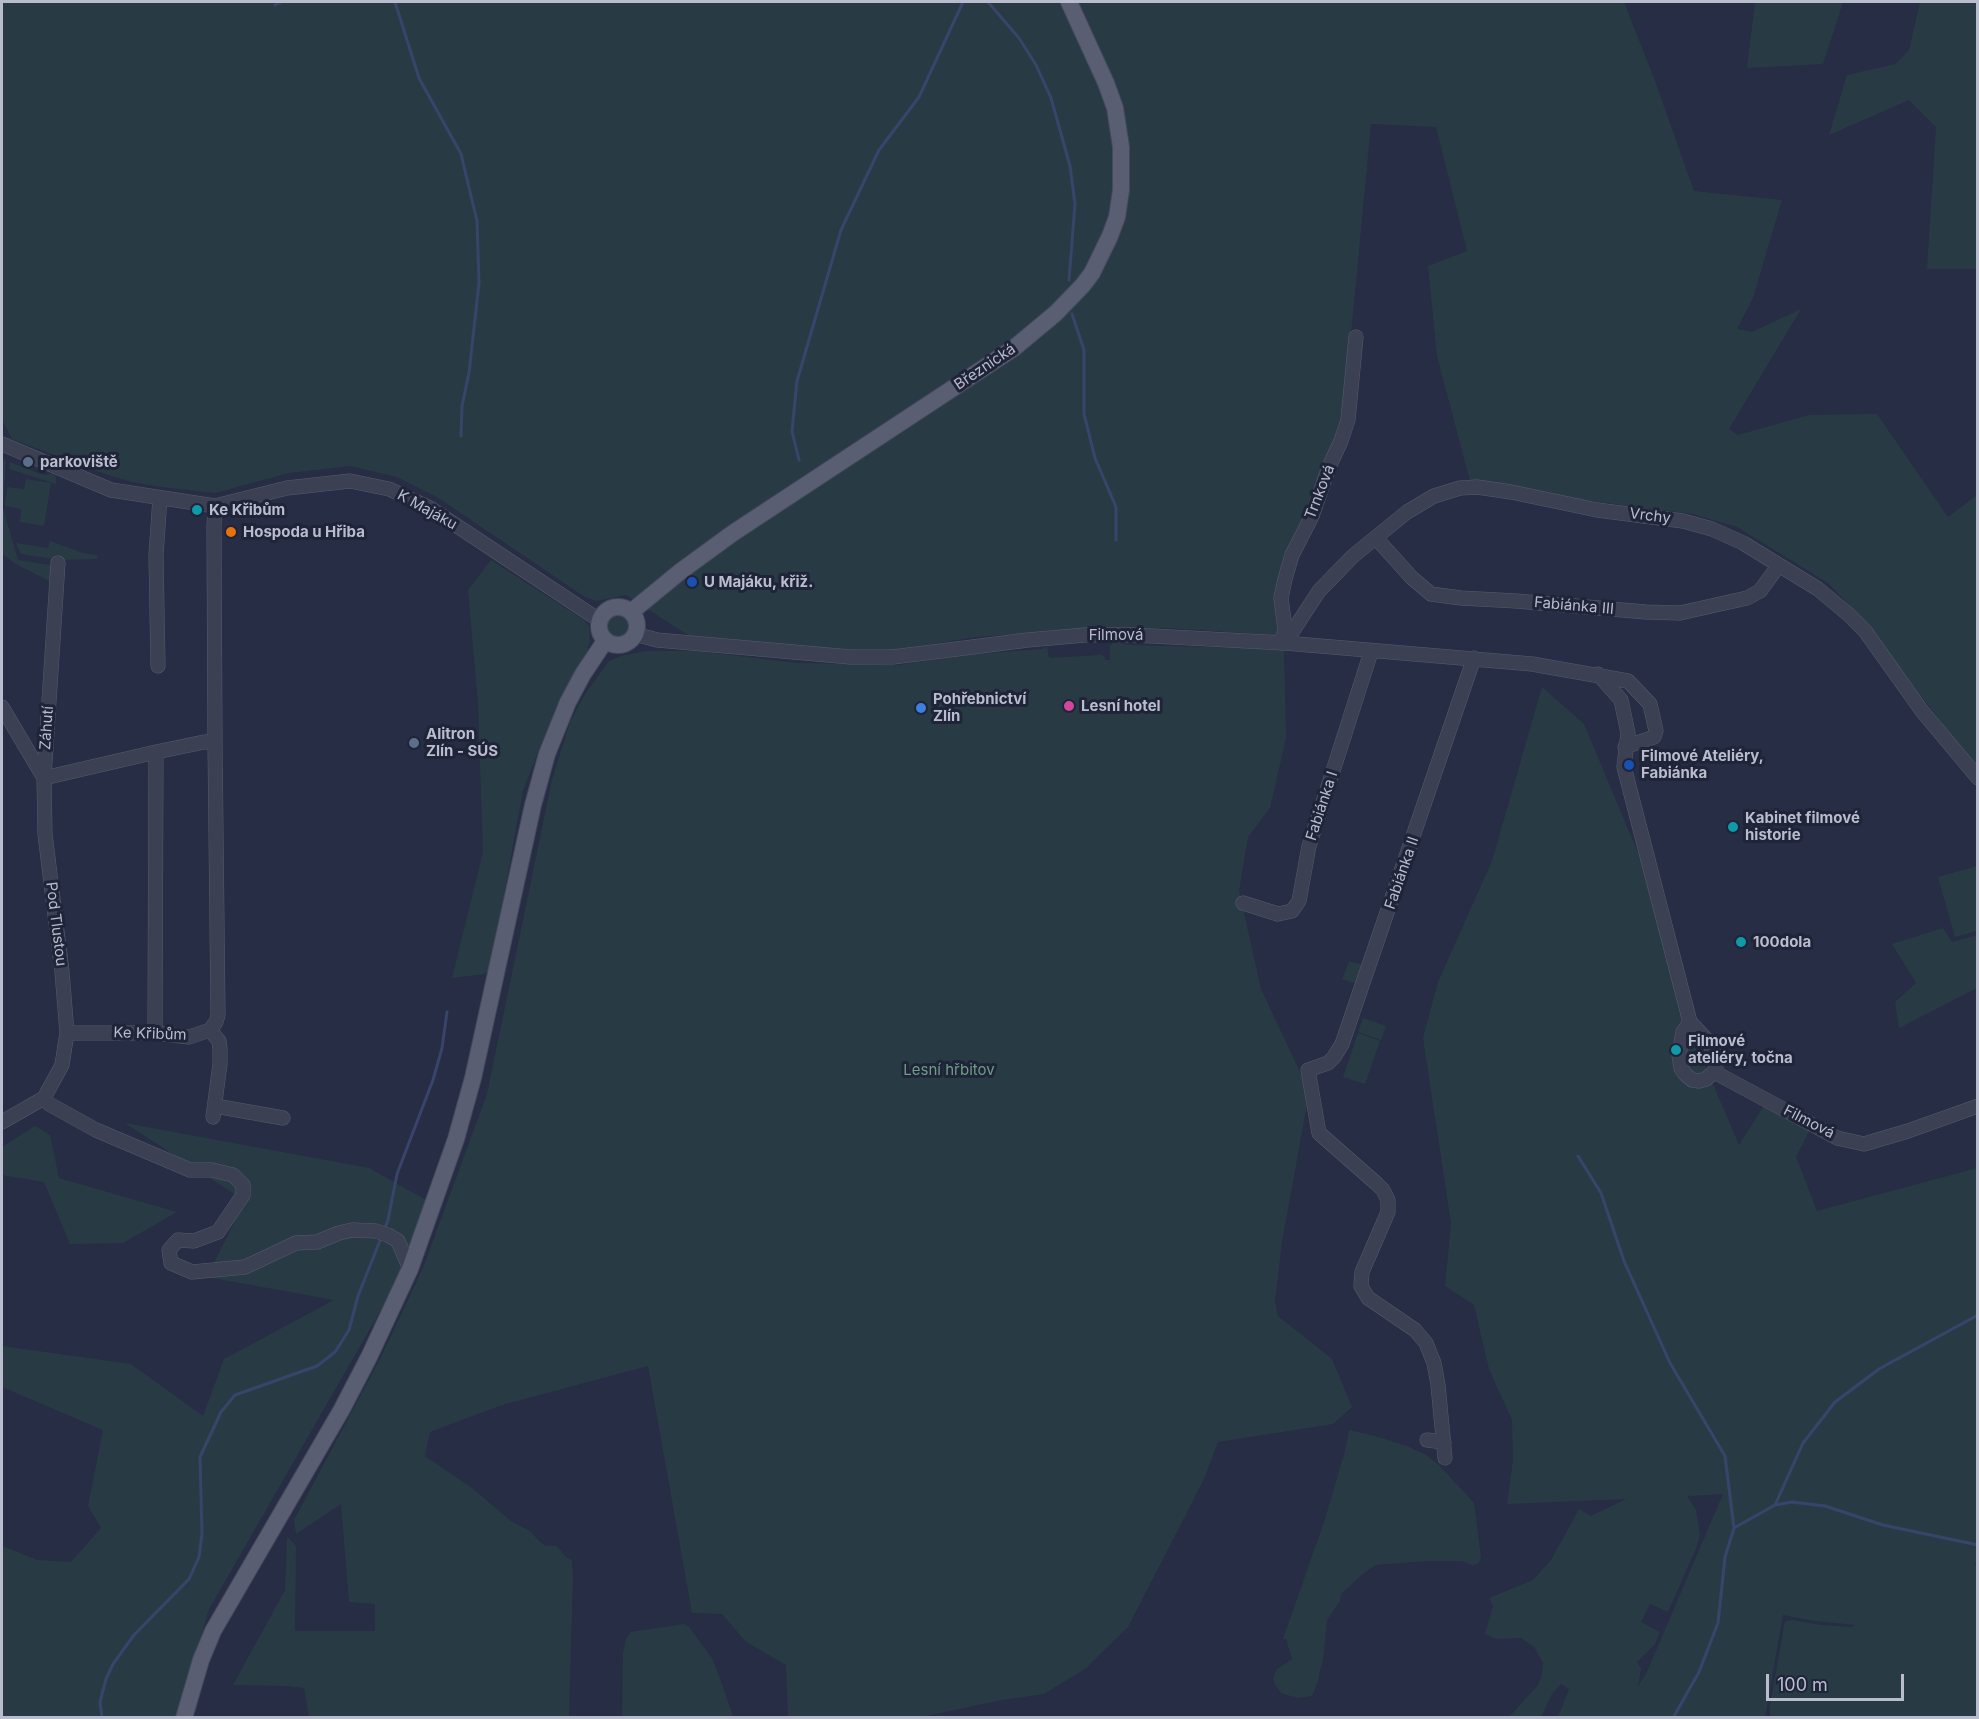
<!DOCTYPE html>
<html>
<head>
<meta charset="utf-8">
<style>
	body { margin:0 }
	#map { position:relative; width:1979px; height:1719px; overflow:hidden; background:#262d44; font-family:Inter,sans-serif }
	canvas { display:block }
	.frame { position:absolute; inset:0; border:3px solid #b8bccd; pointer-events:none }
	.scale { position:absolute; left:1766px; top:1674px; width:138px; height:27px; box-sizing:border-box; border:3px solid #b8bccd; border-top:0; padding-left:8px; font-size:18px; line-height:21px; white-space:nowrap; color:#b8bccd; -webkit-text-stroke:4px #1f2439; paint-order:stroke }
</style>
</head>
<body>
<div id="map">
<canvas width="1979" height="1719"></canvas>
<div class="frame"></div>
<div class="scale">100 m</div>
</div>
<script>
const c = document.querySelector('canvas').getContext('2d');
c.lineJoin = 'round';
function fill(path, color) {
  c.fillStyle = color;
  c.fill(path, 'evenodd');
}
function poly(rows) {
  const path = new Path2D();
  for (const r of rows) {
    if (r.length === 3) {
      path.moveTo(r[0] + r[2], r[1]);
      path.arc(r[0], r[1], r[2], 0, 2 * Math.PI);
      continue;
    }
    path.moveTo(r[0], r[1]);
    for (let i = 2; i < r.length; i += 2) path.lineTo(r[i], r[i + 1]);
  }
  return path;
}
function stroke(path, color, width, dash) {
  c.strokeStyle = color;
  c.lineWidth = width;
  c.lineCap = dash ? 'butt' : 'round';
  c.setLineDash(dash || []);
  c.stroke(path);
}
function drawText(font, color, halo, rows, align = 'center') {
  c.font = font + ' Inter,sans-serif';
  c.lineWidth = 6;
  c.setLineDash([]);
  c.textBaseline = 'middle';
  c.strokeStyle = halo;
  c.fillStyle = color;
  for (const [text, x, y, turn = 0] of rows) {
    c.save();
    c.translate(x, y);
    c.rotate((+turn || 0) * Math.PI / 180);
    c.textAlign = isNaN(turn) ? turn : align;
    if (halo) c.strokeText(text, 0, 0);
    c.fillText(text, 0, 0);
    c.restore();
  }
}
fill(poly([
	[2,2,1061,2,1064,6,1078,2,1624,2,1655,81,1694,191,1782,200,1753,298,1737,329,1752,332,1801,309,1729,429,1738,435,1809,415,1877,414,1948,517,1977,495,1977,768,1856,612,1828,583,1737,527,1693,514,1584,500,1470,481,1437,356,1428,266,1467,251,1436,127,1371,124,1343,418,1275,635,1169,628,1064,631,976,637,895,650,841,651,688,635,626,595,597,601,585,597,437,497,397,477,350,466,289,473,215,493,161,487,132,482,102,473,12,439,2,420],
	[1755,2,1843,2,1823,64,1747,68],
	[1920,2,1977,2,1977,269,1927,269,1936,127,1909,100,1829,135,1847,75,1895,64,1909,50],
	[2,457,6,461,3,508,18,560,56,566,55,584,16,564,2,554],
	[10,462,43,475,53,474,56,477,56,484,9,469],
	[26,479,51,483,44,526,20,522,21,509,5,506,7,487,24,489],
	[50,541,83,553,97,555,97,559,59,560,21,554,16,543,48,548],
	[491,560,584,620,589,626,590,640,587,652,541,744,523,791,490,970,484,974,452,978,483,852,478,703,468,590],
	[617,626,13],
	[1115,641,1128,645,1284,649,1286,738,1270,808,1248,837,1239,891,1261,989,1300,1072,1308,1099,1282,1242,1275,1301,1278,1316,1332,1359,1352,1407,1333,1424,1218,1442,1204,1479,1128,1627,1085,1669,1044,1694,1002,1700,921,1717,788,1717,786,1665,746,1642,722,1614,692,1613,648,1366,502,1405,430,1432,425,1456,472,1488,511,1521,530,1531,540,1542,546,1546,557,1546,566,1557,572,1560,573,1578,569,1717,309,1717,304,1688,287,1686,233,1685,285,1590,287,1536,296,1546,295,1631,375,1631,375,1604,349,1602,341,1504,296,1534,294,1520,381,1357,423,1268,487,1094,552,780,570,722,585,694,609,661,621,656,646,651,696,651,797,663,898,665,964,655,1042,649,1047,646,1049,658,1101,655,1105,657,1105,660,1110,660,1110,646],
	[1542,687,1584,724,1641,860,1680,1007,1739,1145,1770,1096,1815,1119,1796,1157,1817,1211,1977,1168,1978,1563,1973,1564,1978,1565,1977,1717,1770,1717,1770,1706,1785,1621,1793,1620,1821,1625,1852,1627,1856,1625,1814,1621,1783,1615,1765,1717,1558,1717,1569,1689,1561,1684,1552,1694,1541,1717,1509,1717,1538,1685,1542,1674,1543,1663,1534,1647,1521,1638,1496,1639,1485,1634,1493,1606,1489,1598,1533,1580,1551,1560,1579,1509,1591,1516,1626,1499,1507,1504,1513,1460,1512,1420,1489,1369,1474,1305,1445,1286,1451,1223,1423,1038,1438,982,1492,861],
	[1723,1494,1646,1674,1638,1686,1641,1669,1637,1662,1655,1644,1660,1632,1641,1622,1650,1604,1668,1612,1697,1546,1700,1534,1696,1510,1687,1496],
	[1977,866,1977,931,1955,937,1938,877],
	[1943,928,1952,942,1977,935,1977,988,1899,1028,1895,1002,1916,983,1892,944],
	[1349,961,1363,965,1356,984,1342,979],
	[1363,1018,1386,1026,1381,1040,1358,1032],
	[1358,1033,1380,1041,1365,1084,1343,1077],
	[125,1123,369,1168,428,1201,401,1275,209,1609,177,1717,2,1717,2,1546,37,1560,71,1562,101,1528,88,1506,103,1430,2,1387,2,1346,131,1364,203,1416,224,1359,334,1300,207,1277,245,1201],
	[35,1126,50,1135,59,1178,177,1212,123,1243,70,1244,44,1182,2,1175,2,1147],
	[1349,1430,1375,1436,1407,1446,1426,1455,1439,1465,1474,1503,1481,1558,1478,1564,1472,1565,1462,1561,1430,1561,1385,1564,1376,1565,1364,1573,1341,1594,1340,1601,1327,1620,1323,1659,1317,1684,1312,1696,1297,1698,1281,1693,1275,1684,1273,1678,1277,1669,1292,1659,1286,1639,1283,1639,1325,1519,1345,1451],
	[684,1624,689,1627,712,1658,723,1687,733,1717,622,1717,623,1653,626,1639,631,1632]
]), '#283b45');
stroke(poly([
	[395,2,419,78,461,154,477,221,479,283,469,373,462,406,461,436],
	[988,2,1019,38,1036,65,1051,98,1070,166,1075,204,1069,280],
	[275,5,281,2],
	[1072,314,1084,350,1084,414,1095,458,1116,507,1116,540],
	[799,460,792,431,797,381,841,230,879,150,919,97,963,2],
	[1578,1156,1601,1193,1624,1261,1670,1363,1725,1456,1734,1528],
	[385,1228,388,1220,397,1174,433,1080,442,1048,447,1012],
	[1775,1505,1792,1502,1825,1506,1883,1525,1978,1545],
	[102,1718,100,1702,106,1679,113,1664,134,1635,189,1579,199,1557,202,1534,200,1457,221,1412,235,1395,317,1366,335,1352,349,1330,358,1296,381,1238],
	[1673,1718,1699,1672,1718,1623,1725,1557,1734,1528,1775,1505,1803,1443,1835,1402,1879,1369,1978,1315]
]), '#39446b', 3);
const minor = poly([
	[2,444,111,490,215,506,287,488,350,481,389,489,430,508,599,620],
	[1376,538,1412,578,1431,594,1461,598,1516,601,1646,612,1680,613,1747,598,1760,591,1779,565],
	[58,563,44,778,156,752,204,742,215,742],
	[635,634,657,640,850,657,893,657,1028,640,1085,635,1133,635,1285,643,1532,664,1628,681,1650,704,1656,731,1654,737,1625,747],
	[1281,643,1285,629,1281,598,1285,579,1292,555,1312,516,1329,467,1341,441,1348,420,1356,337],
	[1285,643,1319,591,1353,556,1407,512,1434,496,1460,488,1477,487,1511,492,1597,510,1683,521,1712,529,1743,543,1818,589,1848,614,1865,631,1922,711,1978,778],
	[158,666,156,555,160,498],
	[1598,674,1621,700,1628,733,1624,767,1690,1022,1706,1039,1713,1050,1716,1066,1714,1072,1706,1079,1699,1081,1692,1080,1685,1074,1681,1068,1679,1055,1683,1032,1690,1022],
	[2,707,44,778,45,834,62,972,67,1033,62,1065,44,1098,2,1122],
	[1243,903,1278,914,1292,911,1299,901,1309,846,1371,652],
	[210,1030,219,1041,220,1049,220,1064,213,1117],
	[67,1033,155,1033,189,1037,210,1030,216,1022,218,1015,215,742,214,526,215,506],
	[155,1033,156,752],
	[1714,1072,1837,1138,1864,1144,1908,1131,1978,1106],
	[44,1098,49,1104,96,1130,190,1170,212,1170,233,1175,243,1185,243,1195,218,1232,194,1241,178,1240,169,1250,171,1263,192,1272,245,1267,296,1243,317,1242,339,1233,352,1230,376,1231,388,1235,398,1241,410,1269],
	[215,1106,283,1118],
	[1427,1440,1444,1442],
	[1445,1458,1438,1385,1434,1363,1426,1343,1415,1330,1368,1298,1361,1286,1362,1272,1388,1212,1388,1200,1383,1190,1377,1184,1319,1133,1308,1070,1328,1063,1334,1057,1342,1044,1474,658]
]);
const major = poly([
	[618,626,19],
	[631,612,681,571,733,533,1014,348,1056,313,1083,285,1092,273,1110,236,1117,217,1121,190,1121,147,1115,108,1106,83,1069,2],
	[184,1718,201,1660,213,1631,342,1409,369,1357,410,1269,456,1139,473,1078,533,805,547,754,568,702,583,674,605,641]
]);
stroke(minor, '#565b6e', 15);
stroke(major, '#44495d', 18);
stroke(minor, '#3b4053', 14);
stroke(major, '#595e73', 16);
for (const [x, y, r, color] of [
	[28,462,6,"#5c6f8a"],
	[197,510,6,"#0f9aa8"],
	[231,532,6,"#e8710a"],
	[692,582,6,"#1a4fb4"],
	[1069,706,6,"#d1479c"],
	[921,708,6,"#3f7fe0"],
	[414,743,6,"#5c6f8a"],
	[1629,765,6,"#1a4fb4"],
	[1733,827,6,"#0f9aa8"],
	[1741,942,6,"#0f9aa8"],
	[1676,1050,6,"#0f9aa8"]
]) {
  const dot = new Path2D();
  dot.arc(x, y, r, 0, 2 * Math.PI);
  c.fillStyle = color;
  c.fill(dot);
  stroke(dot, '#1f2439', 2);
}
drawText('15px', '#b8bccd', '#1f2439', [
	["Březnická",985,367,-34],
	["Trnková",1320,492,-69],
	["K Majáku",427,510,29],
	["Vrchy",1650,516,7],
	["Fabiánka III",1574,606,5],
	["Filmová",1116,635],
	["Záhutí",47,728,-86],
	["Fabiánka I",1322,806,-72],
	["Fabiánka II",1402,873,-71],
	["Pod Tlustou",56,924,83],
	["Ke Křibům",150,1034,2],
	["Filmová",1809,1122,27]
]);
drawText('bold 15px', '#b8bccd', '#1f2439', [
	["parkoviště",40,462],
	["Ke Křibům",209,510],
	["Hospoda u Hřiba",243,532],
	["U Majáku, křiž.",704,582],
	["Pohřebnictví",933,699],
	["Zlín",933,716],
	["Lesní hotel",1081,706],
	["Alitron",426,734],
	["Zlín - SÚS",426,751],
	["Filmové Ateliéry,",1641,756],
	["Fabiánka",1641,773],
	["Kabinet filmové",1745,818],
	["historie",1745,835],
	["100dola",1753,942],
	["Filmové",1688,1041],
	["ateliéry, točna",1688,1058]
], 'left');
drawText('15px', '#6e9e83', '#1f2439', [
	["Lesní hřbitov",949,1070]
]);
</script>
</body>
</html>
